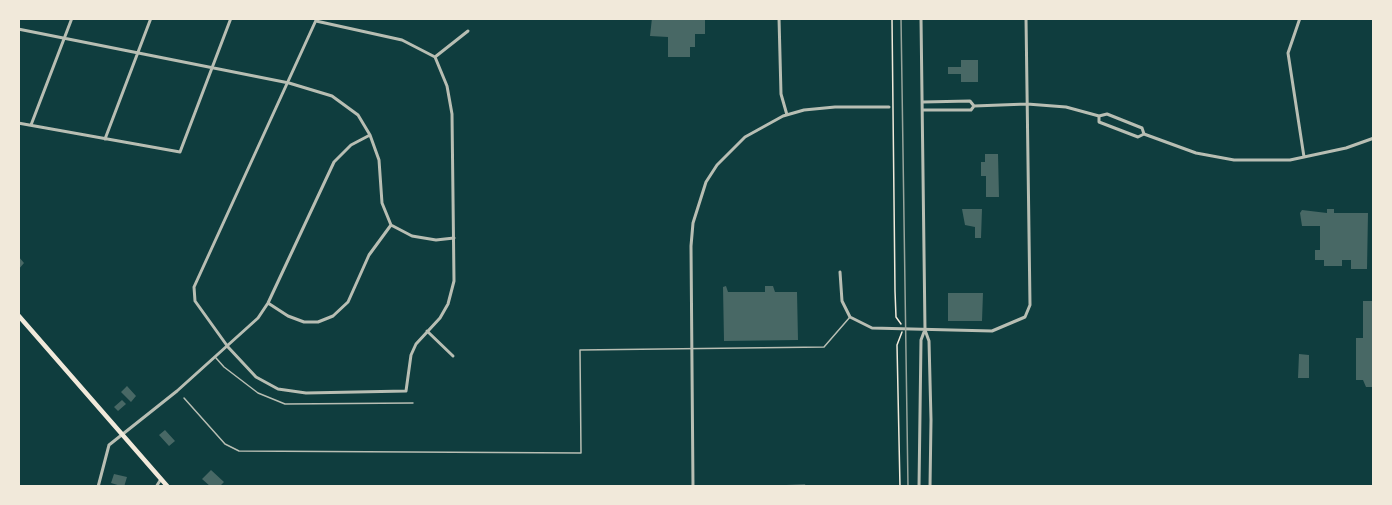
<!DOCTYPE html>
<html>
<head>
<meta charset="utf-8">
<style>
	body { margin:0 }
	#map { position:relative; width:1392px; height:505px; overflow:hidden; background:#0f3d3e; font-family:"Archivo Narrow",sans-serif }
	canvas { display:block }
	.frame { position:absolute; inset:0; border:20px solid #f1e9da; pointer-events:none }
</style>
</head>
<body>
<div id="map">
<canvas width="1392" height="505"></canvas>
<div class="frame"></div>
</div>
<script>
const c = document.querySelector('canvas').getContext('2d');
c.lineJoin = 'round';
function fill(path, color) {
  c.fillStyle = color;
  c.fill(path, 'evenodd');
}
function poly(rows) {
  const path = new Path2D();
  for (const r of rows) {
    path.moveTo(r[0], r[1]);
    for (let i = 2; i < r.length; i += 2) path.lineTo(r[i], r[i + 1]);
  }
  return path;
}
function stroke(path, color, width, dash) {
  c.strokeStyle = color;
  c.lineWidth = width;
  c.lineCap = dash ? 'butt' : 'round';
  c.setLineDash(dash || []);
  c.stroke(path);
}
fill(poly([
	[652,18,705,18,705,34,695,34,695,47,690,47,690,57,668,57,668,37,650,36],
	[961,60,978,60,978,82,961,82,961,74,948,74,948,67,961,67],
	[985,154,998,154,999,197,986,197,986,176,981,176,981,162,985,162],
	[962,209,982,209,981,238,975,238,975,227,965,225],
	[1327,209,1334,209,1334,213,1368,213,1367,269,1351,269,1351,260,1342,260,1342,266,1324,266,1324,260,1315,260,1315,250,1320,250,1320,226,1302,226,1300,213,1302,210,1327,213],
	[18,256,24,263,18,270],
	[726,286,728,292,765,292,765,286,773,286,775,292,797,292,798,340,724,341,723,287],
	[948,293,983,293,982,321,948,321],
	[1363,301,1374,301,1374,387,1366,387,1363,380,1356,380,1356,338,1363,338],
	[1299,354,1309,355,1309,378,1298,378],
	[127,386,136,396,131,402,121,392],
	[122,400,126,404,118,411,114,407],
	[165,430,175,441,169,446,159,435],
	[211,470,224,482,219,487,211,487,202,479],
	[114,474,127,477,124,487,111,483],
	[805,484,806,487,786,487,786,485]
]), '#486865');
stroke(poly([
	[892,18,895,291,896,317,901,324],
	[900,487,897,345,902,332]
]), '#f1e9da', 1.5);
stroke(poly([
	[216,358,224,367,258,393,285,404,413,403],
	[184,398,225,444,239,451,581,453,580,350,824,347,850,317]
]), '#b8beb3', 1.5);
stroke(poly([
	[317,18,194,287,195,301,228,347,256,377,278,389,306,393,406,391,411,355,416,344,440,318,448,304,454,281,452,114,447,86,435,57],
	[779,18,781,94,787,115],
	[1300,18,1288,53,1304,157],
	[316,21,402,40,435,57],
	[18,29,289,83,332,96,358,115,370,135,379,160,382,203,391,225,412,236,436,240,454,238],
	[435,57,468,31],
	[923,102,970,101,974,106],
	[923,110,971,110,974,106,1027,104,1066,107,1099,116,1107,114,1142,128,1144,134],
	[1099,116,1099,122,1138,137,1144,134,1196,153,1234,160,1290,160,1346,148,1374,138],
	[18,123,180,152,231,18],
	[31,125,72,18],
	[105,139,151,18],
	[840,272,842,301,850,317,872,328,992,331,1025,317,1030,305,1026,18],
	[268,303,288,316,304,322,318,322,333,316,348,302,369,255,391,225],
	[427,331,453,356],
	[98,487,109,445,177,391,258,318,268,303,334,162,351,145,370,135],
	[156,487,161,479],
	[693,487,691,246,693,223,706,182,717,165,745,137,783,116,804,110,835,107,889,107]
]), '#b8beb3', 3);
stroke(poly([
	[921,18,925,330,929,341,931,420,930,487],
	[919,487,921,340,924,332]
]), '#b8beb3', 3);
stroke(poly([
	[18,315,168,487]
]), '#f1e9da', 4.5);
stroke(poly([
	[901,18,908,487]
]), '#97a49c', 1.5);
</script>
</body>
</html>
